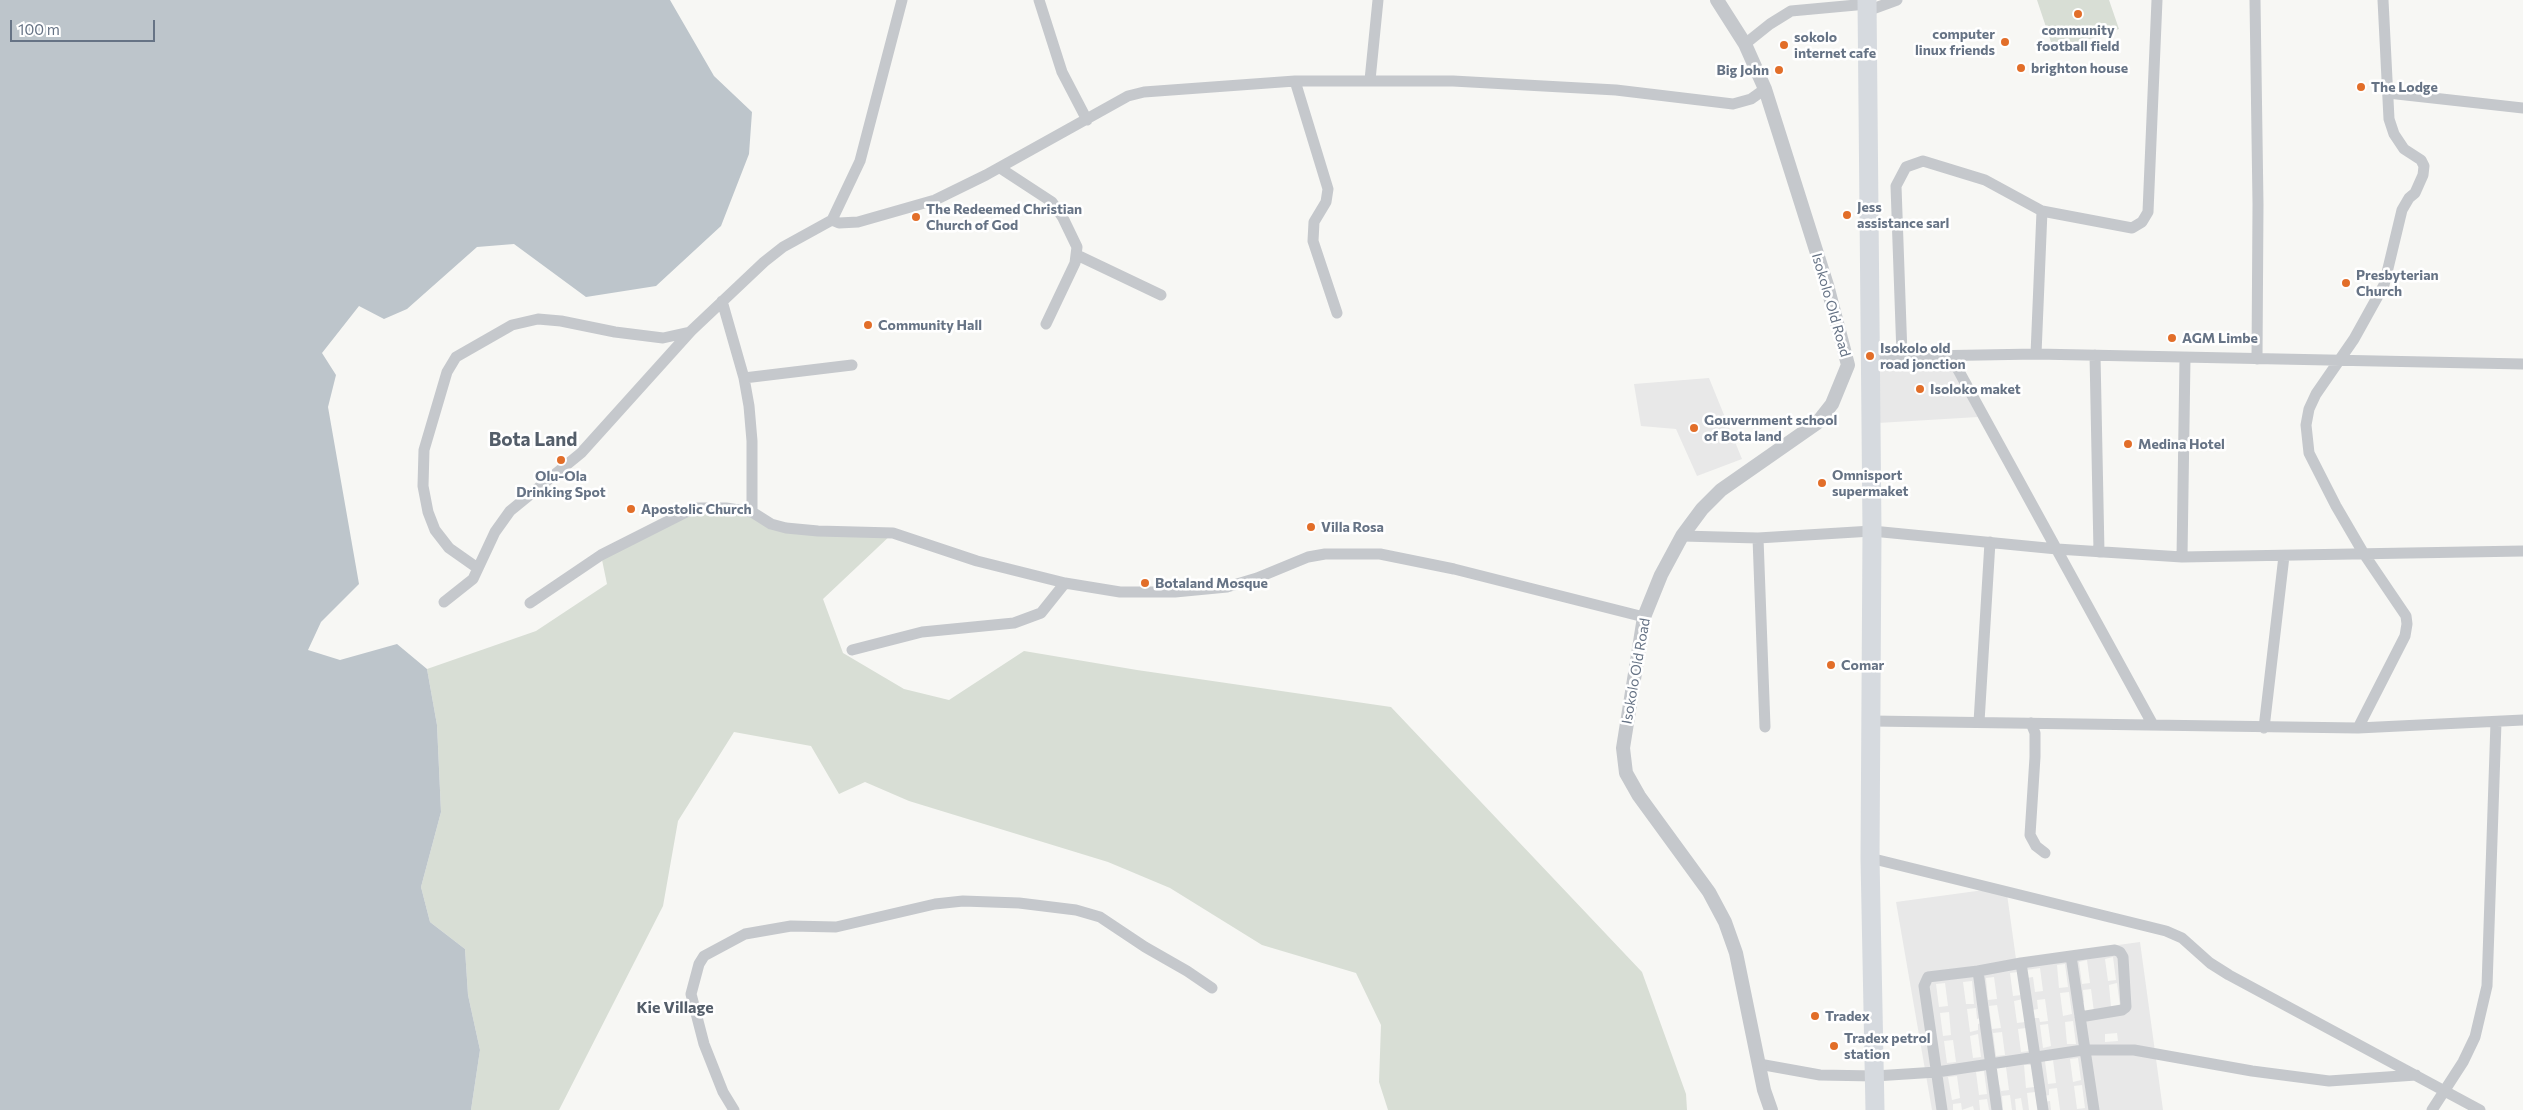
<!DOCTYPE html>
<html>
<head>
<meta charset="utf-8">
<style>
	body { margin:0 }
	#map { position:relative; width:2523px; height:1110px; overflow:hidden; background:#f7f7f4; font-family:Commissioner,sans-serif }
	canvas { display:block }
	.scale { position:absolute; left:10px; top:20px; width:145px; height:22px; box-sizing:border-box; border:2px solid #667385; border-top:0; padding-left:6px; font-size:15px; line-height:18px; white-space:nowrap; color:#667385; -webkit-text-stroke:4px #fff; paint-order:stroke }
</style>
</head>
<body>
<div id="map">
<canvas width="2523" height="1110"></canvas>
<div class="scale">100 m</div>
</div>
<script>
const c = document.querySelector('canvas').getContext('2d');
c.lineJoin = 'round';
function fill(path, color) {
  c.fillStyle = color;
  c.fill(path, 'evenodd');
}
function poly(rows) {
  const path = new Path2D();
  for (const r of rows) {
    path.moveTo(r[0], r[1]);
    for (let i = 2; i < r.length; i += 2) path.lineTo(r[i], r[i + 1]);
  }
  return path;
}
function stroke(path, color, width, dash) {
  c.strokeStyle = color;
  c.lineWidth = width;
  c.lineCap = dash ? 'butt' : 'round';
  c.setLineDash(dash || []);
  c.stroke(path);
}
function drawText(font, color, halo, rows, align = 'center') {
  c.font = font + ' Commissioner,sans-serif';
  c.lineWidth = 5;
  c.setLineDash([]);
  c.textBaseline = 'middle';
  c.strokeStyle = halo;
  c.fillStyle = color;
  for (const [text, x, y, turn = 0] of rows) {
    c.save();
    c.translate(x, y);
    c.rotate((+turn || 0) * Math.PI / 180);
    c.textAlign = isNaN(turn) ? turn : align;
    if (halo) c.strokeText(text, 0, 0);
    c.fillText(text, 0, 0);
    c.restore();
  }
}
fill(poly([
	[1948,360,1978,417,1878,423,1877,361],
	[1709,378,1742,459,1697,476,1676,429,1641,426,1634,384],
	[2006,887,2016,959,2140,942,2163,1110,2060,1110,2057,1088,2049,1089,2049,1095,2044,1096,2044,1102,2050,1101,2051,1110,2038,1110,2035,1092,2027,1093,2029,1110,2023,1110,2021,1098,2015,1099,2016,1110,2012,1110,2010,1095,2002,1096,2003,1110,1989,1110,1987,1099,1979,1100,1980,1110,1974,1110,1973,1106,1962,1110,1961,1103,1953,1104,1953,1110,1932,1110,1896,902],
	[2113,957,2116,980,2108,981,2105,959],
	[2087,960,2090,983,2082,984,2079,962],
	[2065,964,2068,987,2059,988,2057,965],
	[2040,968,2043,991,2035,992,2033,977,2027,978,2026,970],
	[2018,972,2021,995,2013,996,2010,973],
	[1994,977,1997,999,1988,1000,1986,978],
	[1972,981,1974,1004,1966,1004,1963,982],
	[1945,983,1948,1006,1939,1007,1936,984],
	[2117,983,2120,1006,2111,1007,2109,985],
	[2091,989,2094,1012,2085,1013,2080,1003,2084,1002,2083,990],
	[2069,992,2072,1014,2063,1016,2060,993],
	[2023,999,2025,1022,2017,1023,2014,1001],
	[2045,999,2048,1021,2040,1022,2039,1018,2033,1018,2032,1010,2038,1009,2037,1000],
	[1997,1005,2001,1028,1992,1029,1989,1006],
	[1976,1008,1977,1019,1981,1018,1981,1023,1978,1024,1978,1030,1970,1032,1967,1009],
	[1949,1012,1951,1035,1943,1036,1940,1013],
	[2073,1021,2076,1044,2067,1044,2065,1022],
	[2048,1024,2051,1046,2043,1048,2040,1025],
	[2026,1028,2029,1051,2021,1052,2018,1029],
	[2002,1032,2005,1055,1996,1056,1993,1033],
	[2117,1033,2118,1041,2105,1042,2105,1034],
	[1978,1034,1981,1057,1973,1058,1970,1036],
	[1953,1040,1956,1062,1947,1063,1944,1041],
	[2078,1058,2081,1080,2073,1082,2070,1059],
	[2053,1060,2056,1083,2048,1084,2045,1061],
	[2024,1065,2032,1065,2034,1087,2026,1088],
	[2006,1067,2009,1090,2001,1091,1995,1068],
	[1984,1071,1987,1094,1979,1095,1976,1072],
	[1957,1076,1960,1098,1952,1100,1948,1077],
	[2082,1085,2085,1108,2077,1109,2074,1086]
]), '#e8e8e8');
fill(poly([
	[2037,0,2109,0,2119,29,2054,51],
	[694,508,766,519,776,526,893,533,823,599,843,653,904,689,949,700,1024,651,1137,670,1391,707,1642,972,1686,1094,1687,1110,1388,1110,1379,1082,1381,1025,1356,973,1262,945,1170,888,1108,862,909,801,865,782,839,794,811,746,734,732,678,821,663,906,559,1110,471,1110,480,1050,468,995,465,949,430,922,421,887,441,812,437,725,427,669,536,631,607,584,601,555]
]), '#d8ded5');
fill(poly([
	[0,0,670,0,714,76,752,112,749,154,721,226,656,286,586,297,514,244,477,247,407,309,384,319,359,306,322,353,336,375,328,407,359,584,321,622,308,650,340,660,397,644,427,669,437,725,441,812,421,887,430,922,465,949,468,995,480,1050,471,1110,0,1110]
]), '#bdc5cb');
stroke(poly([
	[1039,0,1062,72,1087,120],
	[2255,0,2258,204,2257,359],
	[1867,11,1897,0],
	[1745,44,1770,24,1791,11,1867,4],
	[1370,80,1378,0],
	[1295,81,1328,189,1326,202,1314,222,1313,241,1337,313],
	[2388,93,2523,108],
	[1000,168,1052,202,1063,218,1077,247,1075,263,1046,324],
	[2042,211,2132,228,2142,222,2148,212,2157,0],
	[832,220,839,223,858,222,935,200,986,175,1128,96,1144,92,1295,81,1453,81,1616,90,1733,104,1751,99,1765,89],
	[1077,255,1161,295],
	[722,301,744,378,749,406,752,441,752,512,771,524,786,528,818,531,893,533,977,561,1065,583,1120,592,1175,592,1227,587,1257,578,1308,557,1325,554,1380,554,1454,569,1644,617],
	[1902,355,1896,186,1906,167,1923,161,1985,180,2042,211,2036,354],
	[1950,355,2153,725],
	[2095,355,2099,552],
	[1870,357,2036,354,2523,364],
	[744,378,852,365],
	[1682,536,1758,538,1872,531,2057,549,2182,557,2523,551],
	[1758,538,1765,727],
	[2182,557,2185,358],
	[476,567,449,548,435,530,428,512,423,486,424,450,447,372,456,357,512,325,538,319,561,321,615,332,663,338,690,332],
	[444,602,473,579,495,532,510,511,581,453,691,331,764,262,783,247,832,220,860,161,902,0],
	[530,603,601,555,694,508,726,508,752,512],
	[852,650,922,632,1014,623,1041,613,1065,583],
	[1872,721,2358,728,2523,720],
	[1979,722,1990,542],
	[2031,723,2035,733,2035,757,2030,835,2036,846,2045,853],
	[2264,728,2284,556],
	[2358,728,2405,636,2407,624,2406,616,2364,554,2336,506,2309,453,2306,425,2309,409,2316,394,2354,339,2384,285,2402,210,2409,198,2415,193,2423,175,2424,166,2421,160,2404,149,2394,134,2389,119,2383,0],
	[1870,858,2166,931,2182,938,2210,963,2229,975,2480,1110],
	[2071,956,2115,950,2120,952,2123,957,2126,1007,2122,1010,2080,1017],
	[1978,971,2021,963],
	[1759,1064,1820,1075,1875,1076,1937,1072,2083,1050,2134,1050,2252,1071,2329,1081,2416,1075],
	[734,1110,723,1092,704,1044,691,994,699,964,704,956,745,934,791,926,836,927,935,904,963,901,1019,903,1076,910,1100,917,1145,947,1187,971,1212,988],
	[1942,1110,1924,986,1928,977,1978,971,1997,1110],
	[2043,1110,2021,963,2071,956,2094,1110],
	[2432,1110,2463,1062,2475,1037,2487,986,2496,722]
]), '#c5c8cc', 11);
stroke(poly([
	[1717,0,1745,44,1765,89,1827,285,1848,365,1832,404,1817,423,1721,490,1702,509,1682,536,1661,575,1644,617,1623,748,1626,773,1639,796,1709,892,1725,922,1736,953,1764,1090,1771,1110]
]), '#c5c8cc', 14);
stroke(poly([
	[1867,0,1872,531,1870,858,1875,1110]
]), '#d6dadf', 19);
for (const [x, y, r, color] of [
	[2078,14,5,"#e26e29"],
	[2005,42,5,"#e26e29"],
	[1784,45,5,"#e26e29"],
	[2021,68,5,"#e26e29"],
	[1779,70,5,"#e26e29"],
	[2361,87,5,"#e26e29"],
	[1847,215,5,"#e26e29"],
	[916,217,5,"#e26e29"],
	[2346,283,5,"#e26e29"],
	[868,325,5,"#e26e29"],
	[2172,338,5,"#e26e29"],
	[1870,356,5,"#e26e29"],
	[1920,389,5,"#e26e29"],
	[1694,428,5,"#e26e29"],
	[2128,444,5,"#e26e29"],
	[561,460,5,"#e26e29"],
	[1822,483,5,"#e26e29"],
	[631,509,5,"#e26e29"],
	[1311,527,5,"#e26e29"],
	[1145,583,5,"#e26e29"],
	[1831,665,5,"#e26e29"],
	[1815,1016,5,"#e26e29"],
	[1834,1046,5,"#e26e29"]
]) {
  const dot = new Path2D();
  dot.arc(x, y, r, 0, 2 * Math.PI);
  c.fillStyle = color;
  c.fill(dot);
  stroke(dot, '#fff', 2);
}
drawText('bold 14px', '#667385', '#fff', [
	["community",2078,30,"center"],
	["football field",2078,46,"center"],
	["computer",1995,34,"right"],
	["linux friends",1995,50,"right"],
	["sokolo",1794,37],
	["internet cafe",1794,53],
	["brighton house",2031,68],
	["Big John",1769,70,"right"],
	["The Lodge",2371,87],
	["Jess",1857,207],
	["assistance sarl",1857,223],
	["The Redeemed Christian",926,209],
	["Church of God",926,225],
	["Presbyterian",2356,275],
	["Church",2356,291],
	["Community Hall",878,325],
	["AGM Limbe",2182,338],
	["Isokolo old",1880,348],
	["road jonction",1880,364],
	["Isoloko maket",1930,389],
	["Gouvernment school",1704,420],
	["of Bota land",1704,436],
	["Medina Hotel",2138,444],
	["Omnisport",1832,475],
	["supermaket",1832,491],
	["Olu-Ola",561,476,"center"],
	["Drinking Spot",561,492,"center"],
	["Apostolic Church",641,509],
	["Villa Rosa",1321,527],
	["Botaland Mosque",1155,583],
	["Comar",1841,665],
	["Tradex",1825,1016],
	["Tradex petrol",1844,1038],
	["station",1844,1054]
], 'left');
drawText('14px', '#667385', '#fff', [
	["Isokolo Old Road",1831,305,74],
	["Isokolo Old Road",1636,671,-80]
]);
drawText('bold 16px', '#545e6a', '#fff', [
	["Kie Village",675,1008]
]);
drawText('bold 19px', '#545e6a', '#fff', [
	["Bota Land",533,440]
]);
</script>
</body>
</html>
